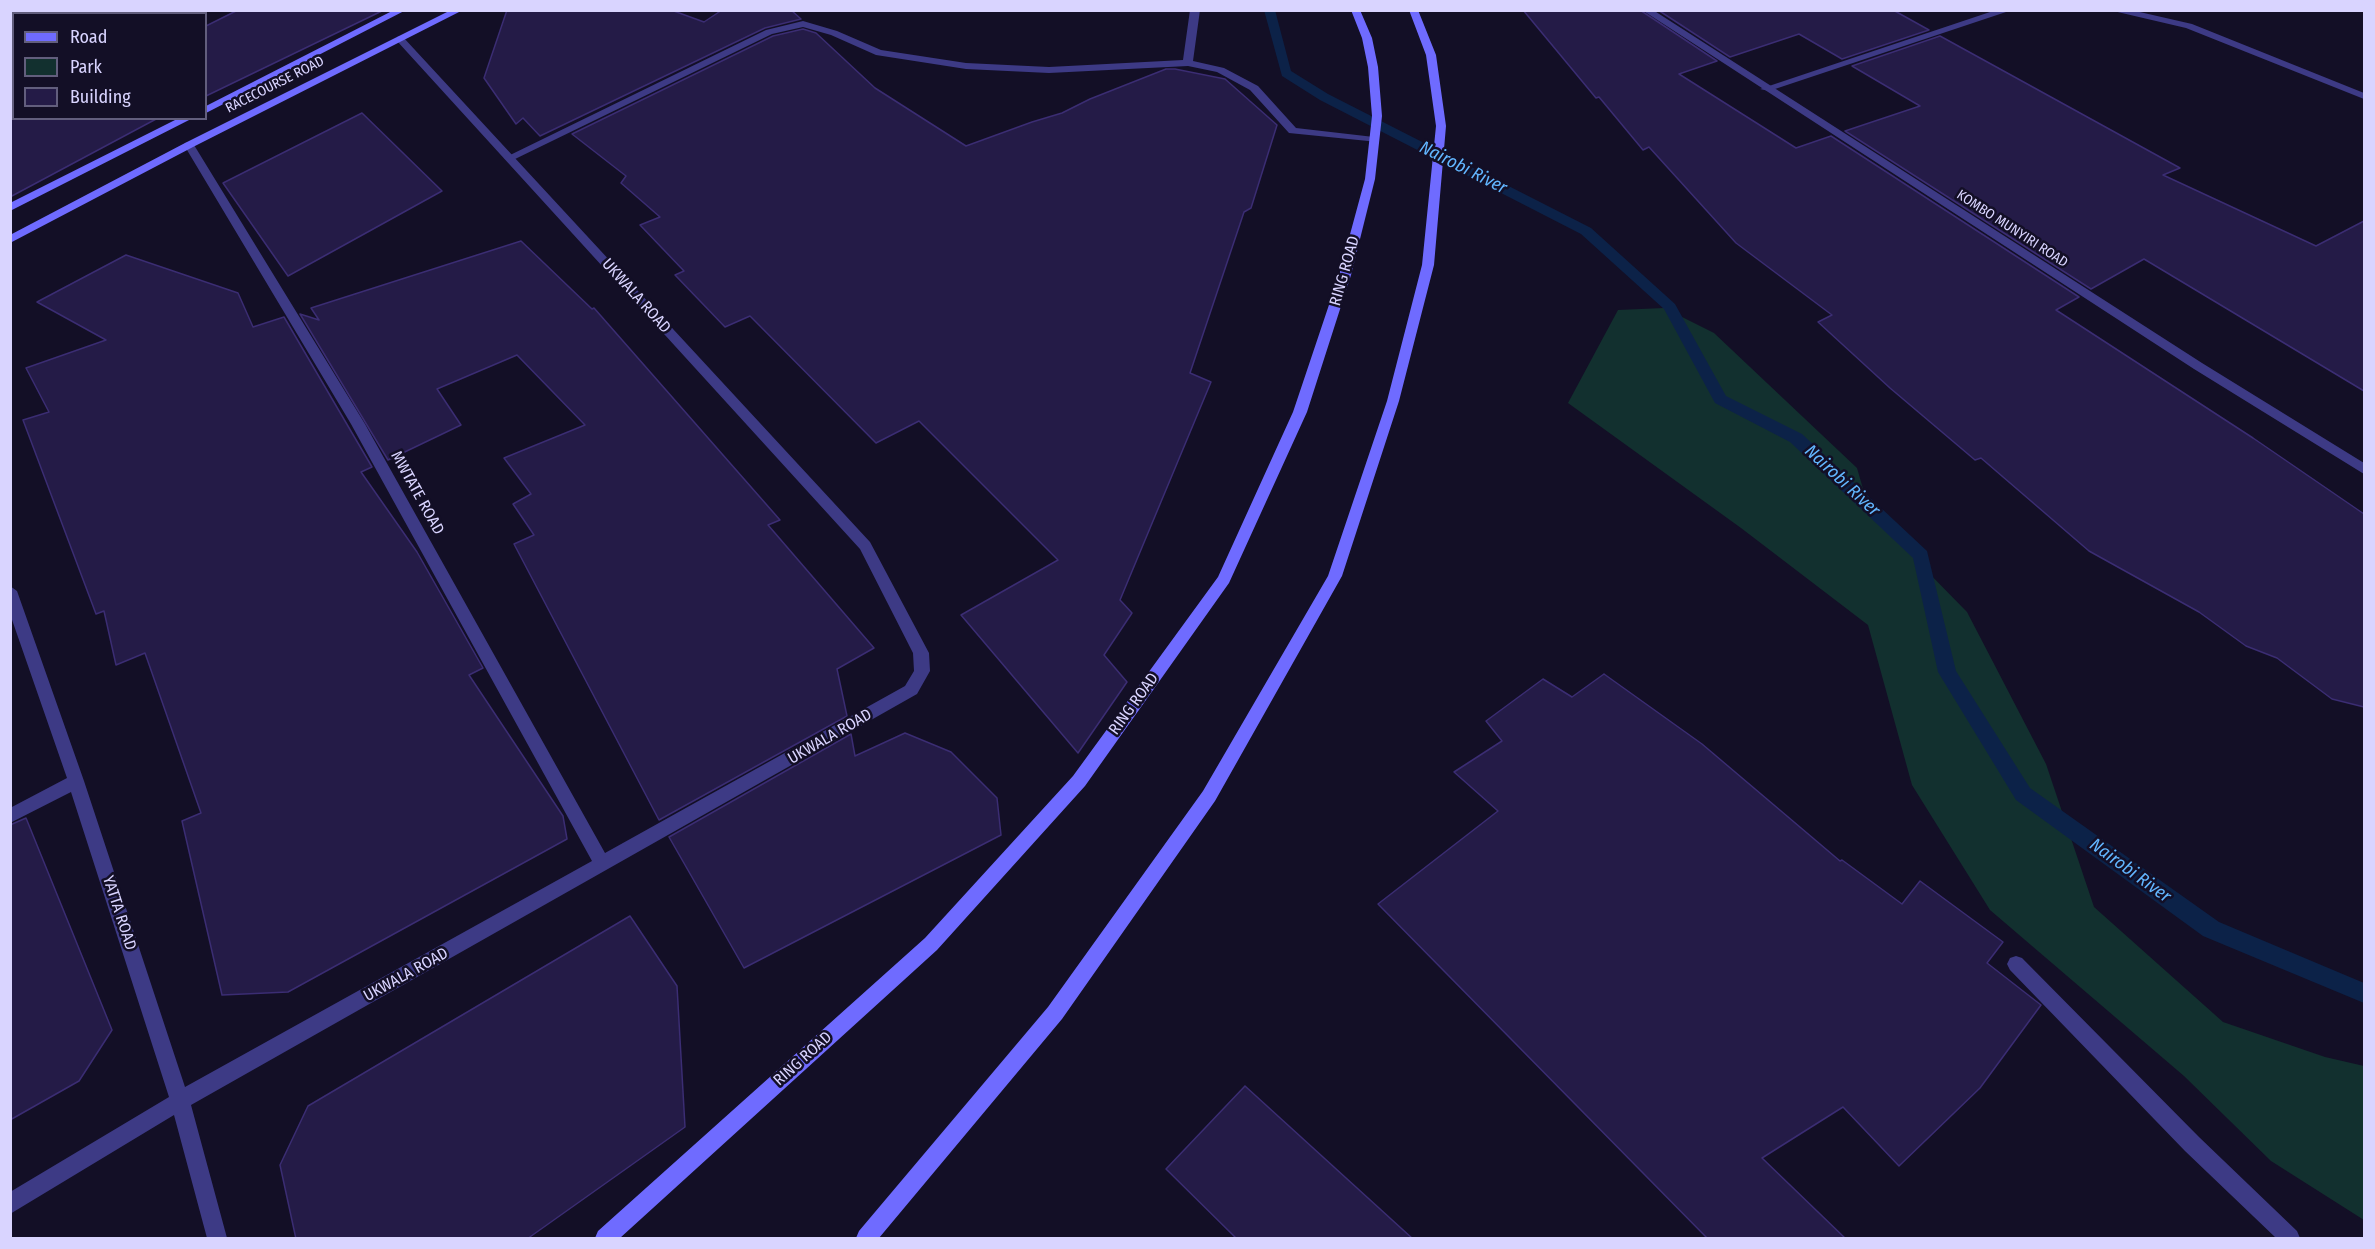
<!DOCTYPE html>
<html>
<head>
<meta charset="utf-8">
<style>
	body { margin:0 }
	#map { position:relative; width:2375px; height:1249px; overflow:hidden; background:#130f26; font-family:"Fira Sans Condensed",sans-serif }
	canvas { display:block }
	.frame { position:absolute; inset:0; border:12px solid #d9d4ff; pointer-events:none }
	.legend { position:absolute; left:12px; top:12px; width:195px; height:108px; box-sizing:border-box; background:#130f26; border:2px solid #625e7d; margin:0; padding:8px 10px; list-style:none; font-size:18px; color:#d9d4ff }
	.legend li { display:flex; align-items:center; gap:12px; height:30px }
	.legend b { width:30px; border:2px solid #625e7d }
</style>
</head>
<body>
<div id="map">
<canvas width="2375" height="1249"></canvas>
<div class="frame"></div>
<ul class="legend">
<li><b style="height:8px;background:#6f6bff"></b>Road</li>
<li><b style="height:16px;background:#12302f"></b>Park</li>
<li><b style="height:16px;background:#241b47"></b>Building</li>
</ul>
</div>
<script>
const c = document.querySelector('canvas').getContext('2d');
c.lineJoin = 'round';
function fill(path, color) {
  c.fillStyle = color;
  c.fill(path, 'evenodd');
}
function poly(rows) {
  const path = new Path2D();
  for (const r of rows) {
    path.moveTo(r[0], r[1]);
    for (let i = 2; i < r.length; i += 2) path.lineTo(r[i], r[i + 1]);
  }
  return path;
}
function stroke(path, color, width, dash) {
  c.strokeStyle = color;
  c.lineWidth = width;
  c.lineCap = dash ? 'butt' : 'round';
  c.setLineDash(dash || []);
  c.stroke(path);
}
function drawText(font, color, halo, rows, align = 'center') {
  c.font = font + ' "Fira Sans Condensed",sans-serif';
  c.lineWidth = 5;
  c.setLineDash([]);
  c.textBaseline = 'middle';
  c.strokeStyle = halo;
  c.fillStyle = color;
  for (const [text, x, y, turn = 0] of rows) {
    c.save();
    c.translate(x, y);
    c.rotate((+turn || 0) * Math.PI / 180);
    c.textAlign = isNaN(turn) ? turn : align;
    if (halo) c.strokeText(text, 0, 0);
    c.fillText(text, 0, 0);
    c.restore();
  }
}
fill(poly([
	[1664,308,1714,333,1857,468,1870,513,1967,612,2046,764,2094,907,2223,1022,2325,1057,2364,1066,2364,1220,2271,1161,2184,1076,1990,910,1912,785,1868,625,1741,528,1568,403,1618,310]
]), '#12302f');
fill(poly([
	[1264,10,1275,10,1291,71,1328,94,1591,228,1675,304,1726,396,1802,434,1927,551,1956,671,2030,788,2219,922,2364,983,2364,1003,2203,936,2016,800,1938,672,1913,558,1790,442,1715,403,1664,309,1581,234,1320,100,1282,76,1264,10]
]), '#0c2248');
const building = poly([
	[238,10,384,10,206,96,206,26,238,10],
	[507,10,671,10,704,22,722,10,791,10,801,19,765,28,540,136,523,118,516,124,484,78,507,10],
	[1523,10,1640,10,1717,61,1679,74,1796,148,1831,136,2079,297,2056,310,2253,438,2364,514,2364,707,2332,699,2277,658,2246,646,2199,612,2089,551,1981,458,1975,460,1890,388,1818,322,1832,315,1736,243,1649,147,1643,150,1599,97,1596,98,1523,10],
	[1658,10,1893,10,1929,30,1842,59,1799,34,1730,57,1658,10],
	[803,29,816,33,875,88,966,146,1032,122,1062,113,1090,99,1166,69,1175,69,1225,79,1277,125,1251,208,1244,212,1190,373,1211,382,1120,600,1132,613,1104,655,1127,682,1078,753,961,615,1058,560,919,421,876,443,750,316,725,327,675,275,684,271,640,225,660,217,621,183,626,176,572,134,773,36,803,29],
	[1940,36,2180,168,2163,175,2316,246,2364,221,2364,391,2144,259,2091,289,1845,131,1920,106,1852,66,1940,36],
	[362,113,442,191,288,276,223,183,362,113],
	[10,118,158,118,10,197,10,118],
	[521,241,592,309,594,308,780,520,768,525,874,648,837,669,847,716,659,820,514,544,534,535,513,504,531,494,504,458,585,425,517,355,437,389,461,425,388,460,300,314,319,320,311,308,521,241],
	[126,255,238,293,253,327,284,317,372,467,361,472,417,552,483,668,469,675,563,816,567,839,288,992,222,995,182,821,201,813,145,653,116,665,104,611,96,614,23,420,49,412,26,368,106,340,37,302,126,255],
	[1604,674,1702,744,1840,861,1842,860,1902,904,1920,881,2003,942,1987,963,2041,1005,1980,1088,1899,1166,1843,1107,1762,1158,1846,1239,1708,1239,1378,904,1498,811,1454,772,1502,741,1486,721,1543,679,1572,697,1604,674],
	[905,733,951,752,997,798,1001,835,744,968,669,837,851,734,855,756,905,733],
	[26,818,112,1030,79,1081,10,1120,10,825,26,818],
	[630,916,677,986,685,1127,527,1239,296,1239,280,1165,308,1106,630,916],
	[1245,1086,1413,1239,1237,1239,1166,1169,1245,1086]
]);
fill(building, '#241b47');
stroke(building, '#3b2d73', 1.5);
fill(poly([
	[177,10,188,10,185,14,174,14,177,10],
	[1190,10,1200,10,1193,61,1224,68,1258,86,1296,128,1374,137,1379,140,1378,142,1289,133,1250,90,1217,72,1188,66,1049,73,966,69,876,55,831,35,803,27,772,34,513,160,509,161,504,158,766,30,803,21,837,31,881,50,966,63,1049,67,1183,60,1190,10],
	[1996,10,2012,10,1769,91,1760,89,1996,10],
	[2109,10,2131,10,2192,24,2364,93,2364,99,2186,28,2109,10],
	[14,87,14,93,10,94,10,88,14,87]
]), '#3d3a85');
fill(poly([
	[1642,10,1653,10,2202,363,2364,463,2364,474,2194,369,1642,10],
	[400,36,403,37,870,542,929,653,930,671,917,694,191,1105,227,1238,207,1238,174,1115,10,1214,10,1192,169,1097,71,792,10,823,10,808,67,778,10,614,10,586,17,591,84,781,185,1087,592,861,351,424,184,145,185,143,189,142,194,145,365,424,605,853,905,686,914,671,913,653,860,549,397,41,397,37,400,36],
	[2016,956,2022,958,2199,1137,2297,1231,2300,1238,2276,1238,2185,1151,2010,970,2007,964,2010,958,2016,956]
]), '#3d3a85');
fill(poly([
	[394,10,406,10,206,113,206,106,394,10],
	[451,10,463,10,193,147,10,243,10,235,185,143,451,10],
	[1351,10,1360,10,1372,38,1378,67,1382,116,1375,179,1351,275,1307,412,1229,583,1085,786,937,950,620,1238,595,1238,598,1231,925,938,1073,776,1218,577,1293,412,1339,275,1365,179,1372,116,1368,67,1362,38,1351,10],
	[1409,10,1418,10,1436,55,1446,126,1434,265,1399,401,1342,576,1215,801,1062,1019,879,1238,856,1238,859,1231,1048,1007,1203,791,1328,576,1387,401,1422,265,1436,126,1426,55,1409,10],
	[179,118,193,118,10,211,10,203,179,118]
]), '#6f6bff');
drawText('14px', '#d9d4ff', '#130f26', [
	["RACECOURSE ROAD",275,85,-27],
	["KOMBO MUNYIRI ROAD",2012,229,33]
]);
drawText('16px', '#d9d4ff', '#130f26', [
	["RING ROAD",1345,271,-74],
	["UKWALA ROAD",636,296,48],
	["MWTATE ROAD",417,493,61],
	["RING ROAD",1134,704,-54],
	["UKWALA ROAD",830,737,-30],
	["YATTA ROAD",119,913,72],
	["UKWALA ROAD",406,975,-29],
	["RING ROAD",803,1059,-42]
]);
drawText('italic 18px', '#62b6ff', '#130f26', [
	["Nairobi River",1463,168,27],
	["Nairobi River",1842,481,43],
	["Nairobi River",2130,871,36]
]);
</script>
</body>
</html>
